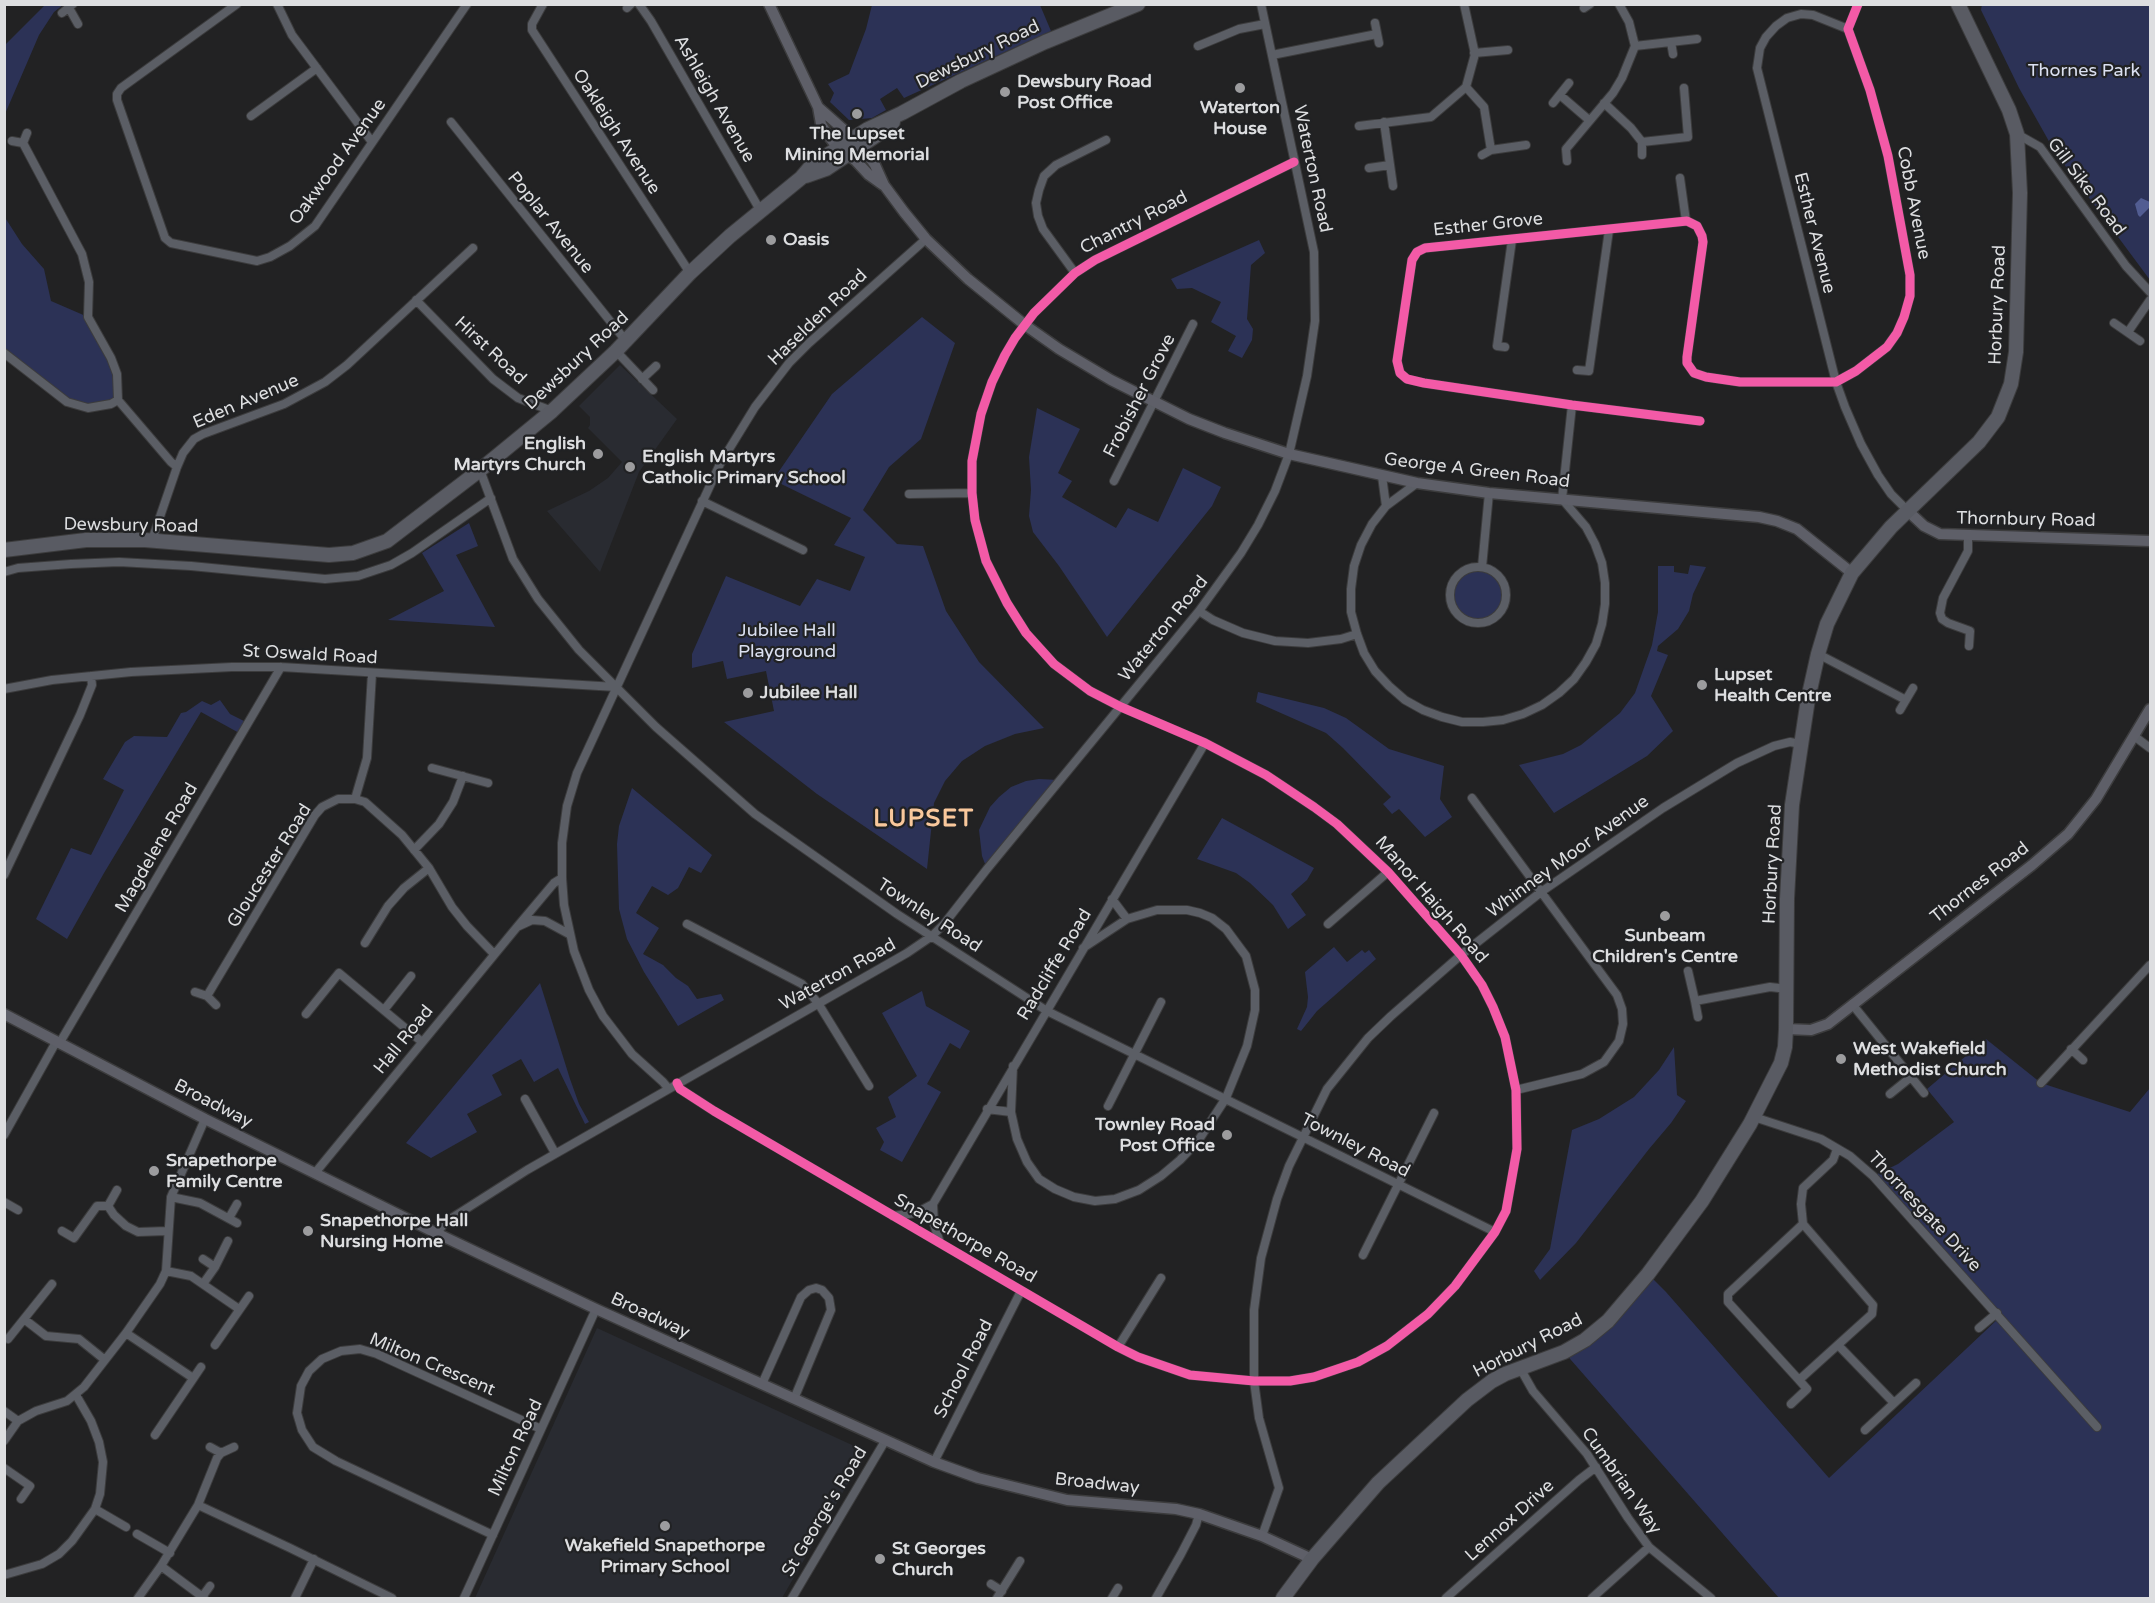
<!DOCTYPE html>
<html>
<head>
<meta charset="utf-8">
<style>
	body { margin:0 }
	#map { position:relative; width:2155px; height:1603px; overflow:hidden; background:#222223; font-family:"Varela Round",sans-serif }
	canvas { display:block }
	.frame { position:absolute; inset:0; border:6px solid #dddee0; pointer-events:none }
</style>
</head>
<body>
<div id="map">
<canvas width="2155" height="1603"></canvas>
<div class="frame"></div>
</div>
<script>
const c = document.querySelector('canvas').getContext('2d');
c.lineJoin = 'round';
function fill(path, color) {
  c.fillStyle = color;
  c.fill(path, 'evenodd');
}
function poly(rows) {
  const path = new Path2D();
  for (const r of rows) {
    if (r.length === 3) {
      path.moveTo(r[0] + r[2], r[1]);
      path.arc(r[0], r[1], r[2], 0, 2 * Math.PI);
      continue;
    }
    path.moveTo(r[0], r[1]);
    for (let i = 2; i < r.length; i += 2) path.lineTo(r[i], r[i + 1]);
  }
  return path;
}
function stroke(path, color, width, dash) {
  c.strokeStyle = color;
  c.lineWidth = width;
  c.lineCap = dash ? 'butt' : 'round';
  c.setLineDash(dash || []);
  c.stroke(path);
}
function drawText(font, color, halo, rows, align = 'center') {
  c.font = font + ' "Varela Round",sans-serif';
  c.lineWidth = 4.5;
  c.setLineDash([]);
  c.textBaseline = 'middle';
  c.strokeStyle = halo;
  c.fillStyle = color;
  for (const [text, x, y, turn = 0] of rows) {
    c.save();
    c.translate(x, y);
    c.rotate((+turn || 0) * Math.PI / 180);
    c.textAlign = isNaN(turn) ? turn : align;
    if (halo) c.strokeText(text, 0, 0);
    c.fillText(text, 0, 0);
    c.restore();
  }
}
fill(poly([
	[620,365,677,419,639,472,600,572,547,511,589,491,608,478,622,462,588,428,590,425,590,417,579,406],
	[597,1328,863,1450,865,1454,782,1598,475,1598]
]), '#292b31');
fill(poly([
	[46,4,63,5,54,12,39,35,5,114,5,45],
	[1982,4,2150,5,2150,280,2055,152,2019,88,1981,10],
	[872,5,1040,5,1051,31,904,98,897,88,880,99,886,110,872,118,849,120,830,102,834,93,828,84,849,74,866,29],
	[4,216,22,244,44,269,51,301,88,317,111,358,118,400,77,406,5,353],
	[1259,240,1265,253,1251,265,1247,319,1253,329,1252,340,1242,358,1228,351,1236,336,1211,322,1221,302,1192,288,1177,289,1171,279],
	[922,317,955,343,921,439,889,467,863,510,897,544,923,546,946,611,979,662,1044,728,1015,734,985,746,962,761,945,781,934,803,927,869,817,794,724,722,774,711,766,671,727,679,723,661,692,668,692,654,726,576,800,606,817,579,850,591,865,557,834,545,851,518,773,480,832,394],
	[1037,408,1080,429,1058,473,1072,481,1062,497,1116,528,1128,508,1158,522,1183,468,1221,487,1212,506,1107,637,1059,566,1033,532,1029,516,1031,490,1029,457],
	[469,523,478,546,456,555,495,627,388,620,444,591,422,553],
	[1690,565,1706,567,1693,594,1689,611,1678,629,1658,646,1657,651,1668,655,1651,696,1673,731,1647,756,1554,813,1519,765,1563,754,1581,745,1620,713,1635,693,1652,645,1658,612,1658,566,1674,566,1674,572,1688,574],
	[1478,595,24],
	[1258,692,1324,708,1346,718,1389,749,1444,766,1440,799,1452,817,1425,837,1399,809,1392,814,1383,804,1391,797,1343,748,1326,733,1256,702],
	[220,700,230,714,248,723,241,734,201,712,104,873,67,939,36,919,71,848,91,855,124,790,103,779,125,742,134,736,167,737,181,713,186,712,202,701,211,705],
	[1039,779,1059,780,987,869,982,856,979,830,990,807,999,797,1011,787,1026,781],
	[632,788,712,855,701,873,689,867,678,888,668,895,652,886,636,913,659,928,643,954,663,965,676,978,688,986,697,999,721,994,724,1000,678,1026,644,972,627,939,619,909,617,844,619,826],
	[1222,818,1314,868,1307,880,1291,894,1306,915,1288,929,1273,905,1250,883,1236,873,1197,859],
	[1334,947,1347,962,1362,950,1365,953,1369,950,1376,959,1317,1011,1301,1031,1297,1029,1307,1007,1308,997,1305,972],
	[540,983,570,1079,579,1104,589,1122,585,1124,558,1068,534,1082,521,1059,492,1075,502,1095,467,1114,477,1132,431,1158,406,1143],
	[922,991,926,1006,970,1031,960,1049,950,1043,927,1084,941,1092,902,1162,880,1150,884,1142,876,1128,896,1117,888,1097,917,1076,882,1013],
	[1986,1039,2041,1083,2130,1112,2150,1088,2150,1598,1779,1598,1564,1352,1585,1340,1648,1274,1666,1292,1829,1478,2000,1317,1873,1176,1898,1164,1954,1122,1927,1089],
	[1674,1047,1677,1095,1686,1101,1671,1123,1649,1149,1576,1243,1540,1280,1534,1271,1550,1249,1572,1130,1599,1119,1634,1097,1659,1070]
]), '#2c3256');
fill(poly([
	[2141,198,2150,202,2150,207,2140,217,2138,215,2135,204]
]), '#525d92');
const street = poly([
	[237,4,121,88,117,94,117,100,165,238,171,243,257,261,270,257,290,246,315,226,467,4],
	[277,4,292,35,372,142],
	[543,4,532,24,532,30,690,273],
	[639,4,651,21,760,210],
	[69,8,78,24],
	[627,8,631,4],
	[1584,8,1590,4],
	[62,13,73,4],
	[1375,23,1379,43],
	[1848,29,1813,15,1801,14,1787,18,1776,26,1766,37,1760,48,1757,68,1836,382,1845,407,1861,444,1878,475,1891,494,1908,511],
	[1671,42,1673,54],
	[1198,46,1239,29,1265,24],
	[1635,46,1697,39],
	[1474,53,1508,50],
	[1272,55,1377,34],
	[1466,87,1484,107,1491,150,1526,145],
	[1560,95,1589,120],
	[1553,103,1569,83],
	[1604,103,1631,128,1642,142,1688,137,1684,88],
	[251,116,317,68],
	[451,122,626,341],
	[1384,122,1393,186],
	[1359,126,1431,117,1466,87,1475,54,1464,4],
	[2017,134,2040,147,2126,266,2150,292],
	[12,141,23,143,27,133],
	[1642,142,1642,155],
	[23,143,82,254,89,282,88,317,111,358,117,374,118,400],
	[1482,155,1491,150],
	[1567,161,1566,149,1613,93,1622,78,1635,46,1629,22,1619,4],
	[1369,168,1390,165],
	[1680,178,1686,221],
	[1075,273,1043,229,1038,216,1036,203,1039,190,1044,176,1056,165,1106,140],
	[416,300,493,379,518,398,552,411],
	[2114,323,2140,341],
	[2128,332,2150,300],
	[1505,347,1497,346,1512,240],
	[616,351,653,390],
	[4,353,67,402,88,408,111,404,118,400,171,462,177,467],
	[1577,370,1589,371,1609,230],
	[642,379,656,366],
	[1700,421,1572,405,1424,383,1407,379,1400,373,1397,361,1412,260,1417,252,1425,248,1687,221,1697,226,1702,236,1703,242,1687,357,1687,363,1694,373,1706,377,1740,382,1836,382,1856,371,1887,347,1897,333,1904,317,1910,296,1910,275,1888,156,1870,90,1848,29,1858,4],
	[480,470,513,559,538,599,579,650,656,727,755,814,897,914,1047,1011,1495,1232],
	[1382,476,1386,506],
	[1114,481,1193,324],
	[1417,483,1386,506,1372,524,1361,545,1354,566,1351,589,1351,612,1357,634,1364,653,1375,671,1389,686,1405,700,1423,710,1442,717,1462,722,1483,722,1503,720,1523,714,1542,705,1559,693,1574,679,1586,662,1596,644,1602,624,1605,604,1605,583,1602,563,1595,544,1586,527,1562,499,1572,405],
	[909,494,972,493],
	[702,501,803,550],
	[1968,535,1968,551,1943,598,1940,613,1942,619,1948,623,1970,631,1969,646],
	[152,540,177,467,183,453,194,439,203,434,284,404,325,382,347,365,473,248],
	[1478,595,28],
	[1482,567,1489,493],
	[4,572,18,568,71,564,119,562,191,566,325,579,358,576,391,565,412,553,491,498],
	[1199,611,1213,620,1243,633,1275,641,1308,643,1341,639,1357,634],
	[1818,654,1906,700],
	[4,689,52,680,131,672,232,667,281,667,616,687],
	[1900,710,1913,688],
	[2134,736,2150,748],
	[432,768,488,783],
	[1472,798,1589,957,1617,995,1622,1009,1623,1024,1619,1041,1604,1062,1582,1074,1516,1090],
	[355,799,367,758,372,673],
	[414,850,439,824,453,802,463,776],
	[4,875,80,715,92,685,91,676],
	[1112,899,1127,919],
	[687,924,802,984,818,1003,869,1086],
	[1328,924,1388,872],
	[519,926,532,920,545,921,569,934],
	[365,943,388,906,404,888,429,868],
	[1688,971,1695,1001,1770,987,1788,989],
	[195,992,207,996,216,1005],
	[207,996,315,815,322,807,338,799,355,799,365,802,402,835,429,868,452,907,467,926,494,954],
	[1695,1001,1698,1017],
	[1852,1004,1924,1093],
	[384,1010,411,976],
	[306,1014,339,973,422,1042],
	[59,1044,281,667],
	[2071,1049,2083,1060],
	[1013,1066,1011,1112,1017,1139,1027,1162,1039,1179,1055,1189,1074,1197,1095,1201,1115,1199,1139,1190,1161,1176,1180,1160,1198,1141,1226,1098,1247,1046,1255,1010,1255,990,1246,956,1226,929,1212,918,1200,913,1187,910,1157,910,1127,919,1083,948],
	[677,1083,680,1089,714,1111,1118,1347,1138,1357,1190,1375,1254,1381,1290,1381,1314,1377,1358,1362,1387,1346,1428,1314,1455,1286,1495,1232,1506,1211,1517,1149,1516,1090,1505,1037,1493,1007,1482,985,1461,955,1388,872,1337,824,1314,807,1266,775,1205,743,1121,707,1090,691,1054,664,1026,633,1007,603,986,561,975,520,972,493,972,461,981,414,992,382,1005,355,1015,338,1034,313,1075,273,1095,260,1294,162],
	[2041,1083,2150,965],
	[668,1088,663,1082,632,1054,603,1016,589,990,574,951,564,905,562,878,562,843,567,806,577,773,720,464,755,407,789,363,809,343,926,239],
	[1890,1094,1911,1077],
	[525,1099,555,1153],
	[1108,1106,1161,1002],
	[987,1109,1011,1112],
	[1754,1117,1821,1139,1850,1156,1873,1176,2097,1427],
	[4,1135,56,1042],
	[315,1173,517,927,554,883,562,878],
	[117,1190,108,1206,114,1215,126,1226,138,1232,167,1231],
	[171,1197,200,1203,237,1223],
	[4,1202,18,1210],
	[933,1204,934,1224,940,1243],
	[893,1216,916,1213,933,1204,1205,743],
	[229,1218,237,1204],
	[1803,1224,1728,1294,1728,1302,1799,1380,1872,1314,1873,1305,1803,1224,1801,1204,1803,1188,1833,1160,1837,1149],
	[62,1231,74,1238,97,1206,108,1206],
	[436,1233,447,1221,527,1170,907,953,932,936,944,924,987,869,1199,611,1241,553,1258,525,1275,491,1289,454,1307,376,1315,321,1314,252,1261,4],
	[1363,1255,1434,1113],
	[203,1259,215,1267],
	[166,1271,191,1276,239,1309],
	[203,1284,215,1267,228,1241],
	[24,1319,46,1336,79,1339,105,1360],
	[1979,1328,1997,1313],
	[126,1333,193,1378],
	[8,1339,52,1284],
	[215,1345,249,1296],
	[1838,1345,1894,1403],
	[1118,1347,1161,1278],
	[1520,1368,1533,1391,1587,1454,1628,1518,1649,1547,1711,1598],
	[762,1384,801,1297,809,1290,816,1288,822,1290,829,1298,831,1310,794,1399],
	[1791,1404,1807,1389,1799,1380],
	[4,1411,18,1421],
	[1865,1430,1916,1383],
	[155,1435,201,1367],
	[4,1441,18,1421,36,1411,67,1401,84,1387,126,1333,160,1284,166,1271,171,1197,205,1119],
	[210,1447,221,1453],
	[934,1462,1021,1291],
	[4,1468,30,1486,21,1499],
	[198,1505,290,1548,392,1598],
	[95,1509,126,1527],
	[137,1534,170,1553],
	[493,1535,336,1461,313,1447,302,1430,297,1413,301,1386,309,1371,322,1359,341,1351,360,1349,377,1354,541,1429],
	[1262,1536,1279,1488,1259,1418,1254,1381,1254,1310,1261,1258,1277,1199,1289,1166,1327,1089,1368,1038,1391,1016,1461,955,1541,892,1663,808,1737,763,1774,746,1790,742,1801,744],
	[161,1566,204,1598],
	[4,1575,42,1564,59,1554,72,1541,95,1509,100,1494,103,1462,99,1442,91,1421,76,1395],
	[991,1584,1002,1591],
	[202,1597,210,1586],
	[138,1598,161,1566,198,1505,217,1458,221,1453,234,1447],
	[295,1598,314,1559],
	[464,1598,596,1309],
	[792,1598,885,1441],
	[997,1598,1020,1561],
	[1112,1598,1118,1588],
	[1156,1598,1181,1554,1196,1525,1199,1514],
	[1446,1598,1579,1480,1596,1467],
	[1592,1598,1649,1547]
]);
const secondary = poly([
	[769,4,818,107,821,124,827,134,838,148,856,161,869,175,883,185],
	[818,107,861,145,875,165,884,185,904,212,926,239,968,279,1025,325,1059,349,1111,380,1189,419,1225,433,1289,454,1417,483,1489,493,1759,517,1777,521,1797,529,1852,573],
	[1908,511,1924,526,1940,534,2150,541],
	[4,1014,205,1119,436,1233,596,1309,934,1462,978,1478,1067,1500,1176,1509,1199,1514,1262,1536,1312,1559],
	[1786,1029,1811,1030,1828,1024,2032,865,2068,834,2096,799,2150,709]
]);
const highway = poly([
	[806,176,826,169,886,129,893,122],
	[4,550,86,540,145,540,329,555,353,553,387,541,480,470,552,411,616,351,690,273,730,236,801,178,812,165,868,129,902,113,961,81,1045,42,1138,4],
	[1283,1598,1312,1559,1378,1483,1467,1400,1492,1381,1505,1374,1564,1352,1585,1340,1608,1321,1648,1274,1702,1201,1750,1124,1781,1063,1785,1047,1786,1029,1787,899,1792,805,1808,699,1818,654,1827,624,1852,573,1891,527,1979,442,1998,417,2011,384,2016,352,2020,193,2017,134,2009,110,1958,4]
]);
stroke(street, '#3c3c3d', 10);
stroke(secondary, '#3c3c3d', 13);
stroke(highway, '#3c3c3d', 16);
stroke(street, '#5b5e65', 8);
stroke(secondary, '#5e5f68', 10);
stroke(highway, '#595b63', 14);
stroke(poly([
	[1700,421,1572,405,1424,383,1407,379,1400,373,1397,361,1412,260,1417,252,1425,248,1687,221,1697,226,1702,236,1703,242,1687,357,1687,363,1694,373,1706,377,1740,382,1836,382,1856,371,1887,347,1897,333,1904,317,1910,296,1910,275,1888,156,1870,90,1848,29,1858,4],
	[677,1083,680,1089,714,1111,1118,1347,1138,1357,1190,1375,1254,1381,1290,1381,1314,1377,1358,1362,1387,1346,1428,1314,1455,1286,1495,1232,1506,1211,1517,1149,1516,1090,1505,1037,1493,1007,1482,985,1461,955,1388,872,1337,824,1314,807,1266,775,1205,743,1121,707,1090,691,1054,664,1026,633,1007,603,986,561,975,520,972,493,972,461,981,414,992,382,1005,355,1015,338,1034,313,1075,273,1095,260,1294,162]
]), '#f35aa7', 9);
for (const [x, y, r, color] of [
	[1240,88,6,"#9c9c9e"],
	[1005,92,6,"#9c9c9e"],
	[857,114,6,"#9c9c9e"],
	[771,240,6,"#9c9c9e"],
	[598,454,6,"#9c9c9e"],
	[630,467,6,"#9c9c9e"],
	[1702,685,6,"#9c9c9e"],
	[748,693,6,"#9c9c9e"],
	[1665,916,6,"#9c9c9e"],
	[1841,1059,6,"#9c9c9e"],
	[1227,1135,6,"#9c9c9e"],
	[154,1171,6,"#9c9c9e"],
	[308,1231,6,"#9c9c9e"],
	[665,1526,6,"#9c9c9e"],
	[880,1559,6,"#9c9c9e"]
]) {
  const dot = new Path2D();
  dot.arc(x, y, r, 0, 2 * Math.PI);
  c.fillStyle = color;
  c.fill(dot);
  stroke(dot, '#212224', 2);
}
drawText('18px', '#dddee0', '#212224', [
	["Dewsbury Road",978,55,-26],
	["Ashleigh Avenue",714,99,60],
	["Oakleigh Avenue",616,132,57],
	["Oakwood Avenue",338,162,-54],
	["Waterton Road",1312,169,78],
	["Gill Sike Road",2086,187,53],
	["Cobb Avenue",1913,203,79],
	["Poplar Avenue",550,223,51],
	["Chantry Road",1134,223,-27],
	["Esther Grove",1488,225,-6],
	["Esther Avenue",1814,233,76],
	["Horbury Road",1998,305,-88],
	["Haselden Road",818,318,-44],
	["Hirst Road",490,351,43],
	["Dewsbury Road",577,361,-43],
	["Frobisher Grove",1140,396,-63],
	["Eden Avenue",246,402,-23],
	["George A Green Road",1477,471,7],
	["Thornbury Road",2026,520,1],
	["Dewsbury Road",131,526,1],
	["Waterton Road",1164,629,-51],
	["St Oswald Road",310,655,3],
	["Magdelene Road",157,848,-60],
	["Whinney Moor Avenue",1568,857,-36],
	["Horbury Road",1773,864,-87],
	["Gloucester Road",270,866,-58],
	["Thornes Road",1980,883,-38],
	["Manor Haigh Road",1431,900,49],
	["Townley Road",929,916,33],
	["Radcliffe Road",1055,965,-59],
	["Waterton Road",838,975,-29],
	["Hall Road",404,1040,-51],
	["Broadway",213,1104,27],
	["Townley Road",1355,1146,27],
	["Thornesgate Drive",1924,1212,47],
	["Snapethorpe Road",965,1239,30],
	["Broadway",650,1316,25],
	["Horbury Road",1528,1346,-27],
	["Milton Crescent",432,1365,23],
	["School Road",964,1369,-63],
	["Milton Road",516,1448,-65],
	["Cumbrian Way",1621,1481,55],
	["Broadway",1097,1484,6],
	["St George's Road",825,1512,-59],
	["Lennox Drive",1510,1521,-42]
]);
drawText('18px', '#dbe0f1', '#212224', [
	["Thornes Park",2084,71],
	["Jubilee Hall",787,631],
	["Playground",787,652]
]);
drawText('bold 18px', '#dddee0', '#212224', [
	["Dewsbury Road",1017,82],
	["Post Office",1017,103],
	["Waterton",1240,108,"center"],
	["House",1240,129,"center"],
	["The Lupset",857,134,"center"],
	["Mining Memorial",857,155,"center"],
	["Oasis",783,240],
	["English",586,444,"right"],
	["Martyrs Church",586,465,"right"],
	["English Martyrs",642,457],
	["Catholic Primary School",642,478],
	["Lupset",1714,675],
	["Health Centre",1714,696],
	["Jubilee Hall",760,693],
	["Sunbeam",1665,936,"center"],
	["Children's Centre",1665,957,"center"],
	["West Wakefield",1853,1049],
	["Methodist Church",1853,1070],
	["Townley Road",1215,1125,"right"],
	["Post Office",1215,1146,"right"],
	["Snapethorpe",166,1161],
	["Family Centre",166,1182],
	["Snapethorpe Hall",320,1221],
	["Nursing Home",320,1242],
	["Wakefield Snapethorpe",665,1546,"center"],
	["Primary School",665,1567,"center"],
	["St Georges",892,1549],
	["Church",892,1570]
], 'left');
c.letterSpacing = '1.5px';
drawText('bold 24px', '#f9c89c', '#212224', [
	["LUPSET",924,820]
]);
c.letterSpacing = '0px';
</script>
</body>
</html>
